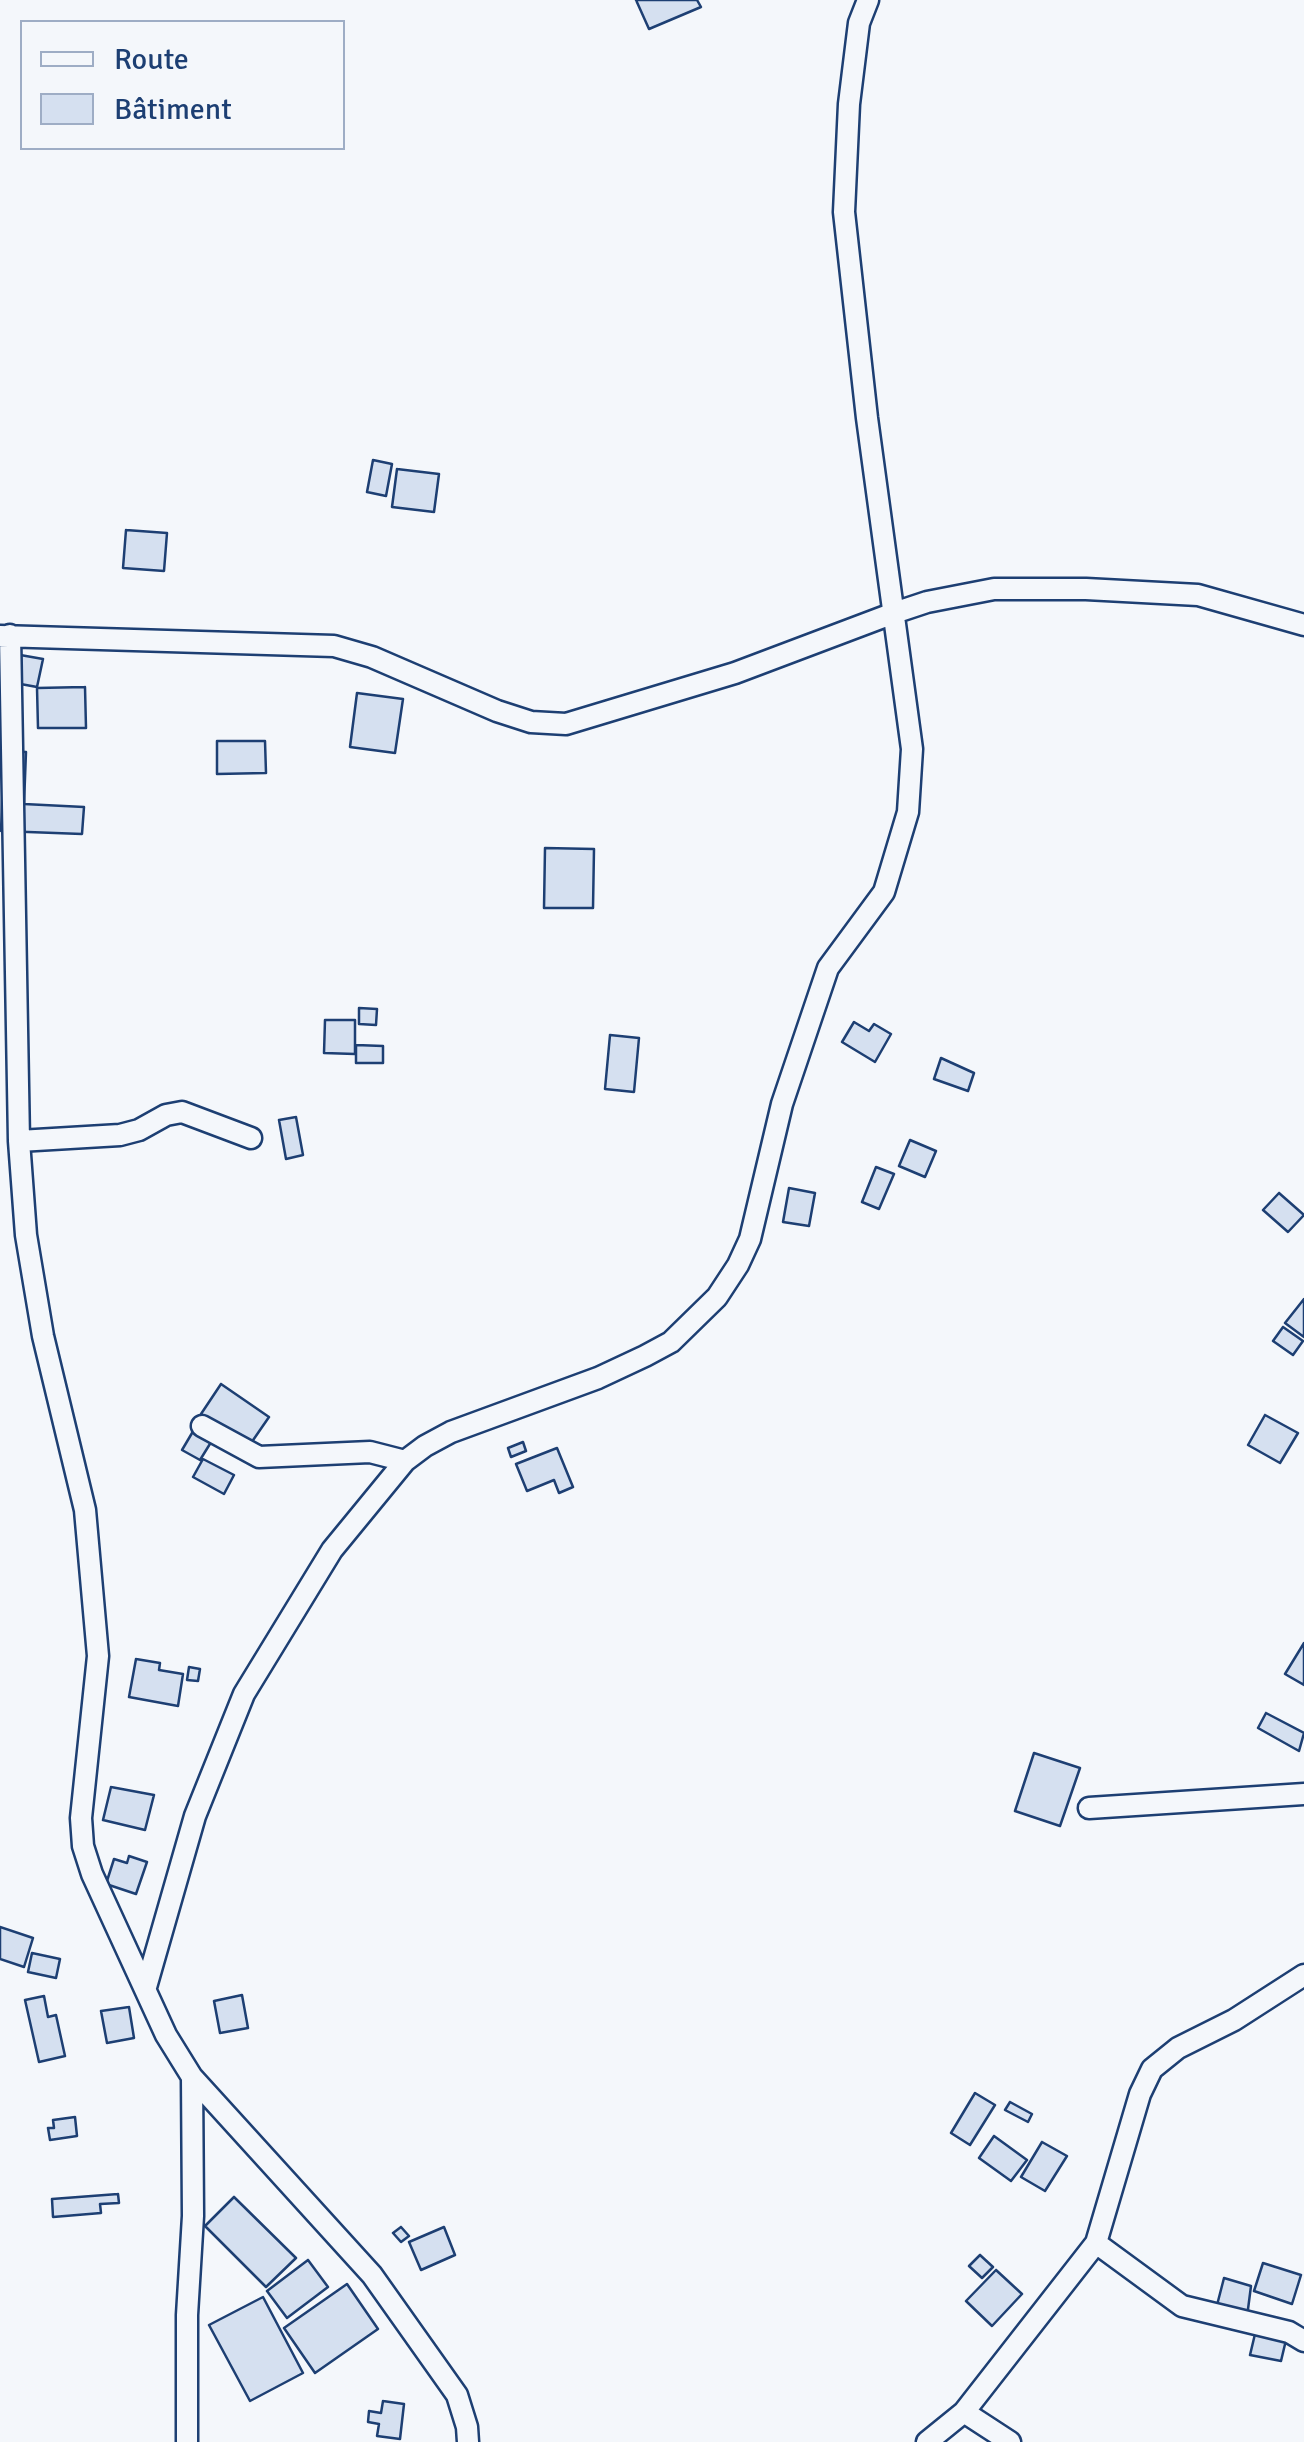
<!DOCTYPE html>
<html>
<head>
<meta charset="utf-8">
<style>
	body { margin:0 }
	#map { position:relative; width:1304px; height:2442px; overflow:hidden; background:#f4f7fb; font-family:Signika,sans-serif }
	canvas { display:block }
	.legend { position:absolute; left:20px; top:20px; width:325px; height:130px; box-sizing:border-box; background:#f4f7fb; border:2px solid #9eadc5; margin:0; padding:12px 18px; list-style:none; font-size:30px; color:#1d3f73 }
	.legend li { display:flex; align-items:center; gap:20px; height:50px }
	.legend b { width:50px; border:2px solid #9eadc5 }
</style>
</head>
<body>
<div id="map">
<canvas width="1304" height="2442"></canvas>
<ul class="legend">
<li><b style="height:12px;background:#f4f7fb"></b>Route</li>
<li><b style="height:28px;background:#d5e0f0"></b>Bâtiment</li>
</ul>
</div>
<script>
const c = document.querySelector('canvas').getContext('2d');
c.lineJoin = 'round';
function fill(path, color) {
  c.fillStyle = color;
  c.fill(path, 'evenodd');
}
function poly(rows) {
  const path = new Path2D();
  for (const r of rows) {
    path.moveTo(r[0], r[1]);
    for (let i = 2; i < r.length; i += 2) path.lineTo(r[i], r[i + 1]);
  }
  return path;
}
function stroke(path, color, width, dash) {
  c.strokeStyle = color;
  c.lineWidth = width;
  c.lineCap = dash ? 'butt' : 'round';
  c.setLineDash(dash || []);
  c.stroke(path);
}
const building = poly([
	[636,0,697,0,701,7,649,29,636,0],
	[373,460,392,464,386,496,367,492,373,460],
	[397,469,439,474,434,512,392,507,397,469],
	[126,530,167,533,164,571,123,568,126,530],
	[9,653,43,659,37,687,4,681,9,653],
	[85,687,86,728,38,728,37,688,85,687],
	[357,693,403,699,395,753,350,747,357,693],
	[217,741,265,741,266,773,217,774,217,741],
	[4,751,26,752,24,804,84,807,82,834,1,831,4,751],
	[545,848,594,849,593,908,544,908,545,848],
	[359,1008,377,1009,376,1025,359,1024,359,1008],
	[325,1020,355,1020,355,1054,324,1053,325,1020],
	[854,1022,869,1031,874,1024,891,1034,875,1062,842,1042,854,1022],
	[610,1035,639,1038,634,1092,605,1089,610,1035],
	[356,1045,383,1046,383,1063,356,1063,356,1045],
	[941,1058,974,1073,968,1091,934,1079,941,1058],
	[296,1117,303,1155,286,1159,279,1120,296,1117],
	[910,1140,936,1151,925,1177,899,1166,910,1140],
	[876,1167,894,1174,879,1209,862,1202,876,1167],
	[789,1188,815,1193,809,1226,783,1222,789,1188],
	[1279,1193,1304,1215,1288,1232,1263,1210,1279,1193],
	[1304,1299,1304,1337,1285,1323,1304,1299],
	[1283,1327,1303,1341,1293,1355,1273,1341,1283,1327],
	[221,1384,269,1417,249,1446,201,1414,221,1384],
	[1265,1415,1298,1433,1280,1463,1248,1445,1265,1415],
	[195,1428,213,1439,200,1460,182,1450,195,1428],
	[523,1442,526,1451,511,1457,508,1448,523,1442],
	[557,1448,573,1487,559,1493,554,1480,527,1491,516,1464,557,1448],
	[203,1459,234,1475,224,1494,193,1477,203,1459],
	[1304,1643,1304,1685,1285,1674,1304,1643],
	[136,1659,160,1663,159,1670,183,1674,178,1706,129,1697,136,1659],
	[189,1667,200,1669,198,1681,187,1680,189,1667],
	[1266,1713,1304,1733,1299,1751,1258,1728,1266,1713],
	[1034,1753,1080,1768,1060,1826,1015,1811,1034,1753],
	[111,1787,154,1795,145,1830,103,1820,111,1787],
	[129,1856,147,1862,136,1894,106,1884,114,1859,127,1863,129,1856],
	[0,1927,33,1938,24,1967,0,1959,0,1927],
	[32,1953,60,1959,56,1978,28,1972,32,1953],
	[242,1995,248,2028,220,2033,214,2001,242,1995],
	[44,1996,48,2017,56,2015,65,2056,39,2062,25,2000,44,1996],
	[129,2007,134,2038,107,2043,101,2011,129,2007],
	[975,2093,995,2105,970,2145,951,2133,975,2093],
	[1010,2102,1032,2114,1028,2122,1005,2110,1010,2102],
	[75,2117,77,2136,50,2140,48,2128,54,2128,53,2120,75,2117],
	[994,2136,1027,2160,1011,2181,979,2158,994,2136],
	[1042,2142,1067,2156,1045,2191,1021,2177,1042,2142],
	[118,2194,119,2203,100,2204,101,2213,53,2217,52,2199,118,2194],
	[234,2197,296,2258,266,2287,205,2226,234,2197],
	[401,2227,409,2236,401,2242,393,2233,401,2227],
	[444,2227,455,2255,421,2270,409,2242,444,2227],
	[980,2255,993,2267,982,2278,969,2266,980,2255],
	[308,2260,328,2287,287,2318,267,2291,308,2260],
	[1263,2263,1301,2275,1292,2304,1254,2291,1263,2263],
	[996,2270,1022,2294,992,2326,966,2301,996,2270],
	[1224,2278,1251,2286,1247,2317,1216,2309,1224,2278],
	[347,2284,378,2329,315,2373,284,2328,347,2284],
	[263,2297,303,2373,250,2401,209,2325,263,2297],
	[1255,2334,1286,2340,1281,2361,1250,2355,1255,2334],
	[383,2401,404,2404,400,2439,377,2436,379,2424,368,2422,369,2411,381,2413,383,2401]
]);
fill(building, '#d5e0f0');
stroke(building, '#1d3f73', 2.5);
const street = poly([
	[10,635,19,1141,26,1235,43,1336,85,1510,98,1656,81,1818,83,1846,92,1874,166,2035,192,2077,372,2275,457,2395,467,2427,468,2442],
	[0,636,334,646,372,657,497,711,531,722,566,724,735,673,894,613,927,602,994,589,1086,589,1198,595,1304,625],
	[19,1141,120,1135,139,1130,166,1115,182,1112,251,1138],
	[202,1426,259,1457,370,1452,405,1461],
	[1089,1808,1304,1794],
	[146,1987,195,1816,244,1694,332,1550,405,1461,425,1446,451,1432,598,1378,645,1356,671,1342,717,1297,738,1265,750,1239,782,1104,828,968,884,892,908,812,912,749,867,418,844,212,849,104,859,23,868,0],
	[1096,2243,1182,2306,1289,2332,1304,2341],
	[964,2412,1010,2442],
	[187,2442,187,2315,193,2216,192,2077],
	[927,2442,964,2412,1096,2243,1140,2094,1152,2069,1178,2048,1234,2020,1304,1975]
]);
stroke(street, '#1d3f73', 25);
stroke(street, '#f4f7fb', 20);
</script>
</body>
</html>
